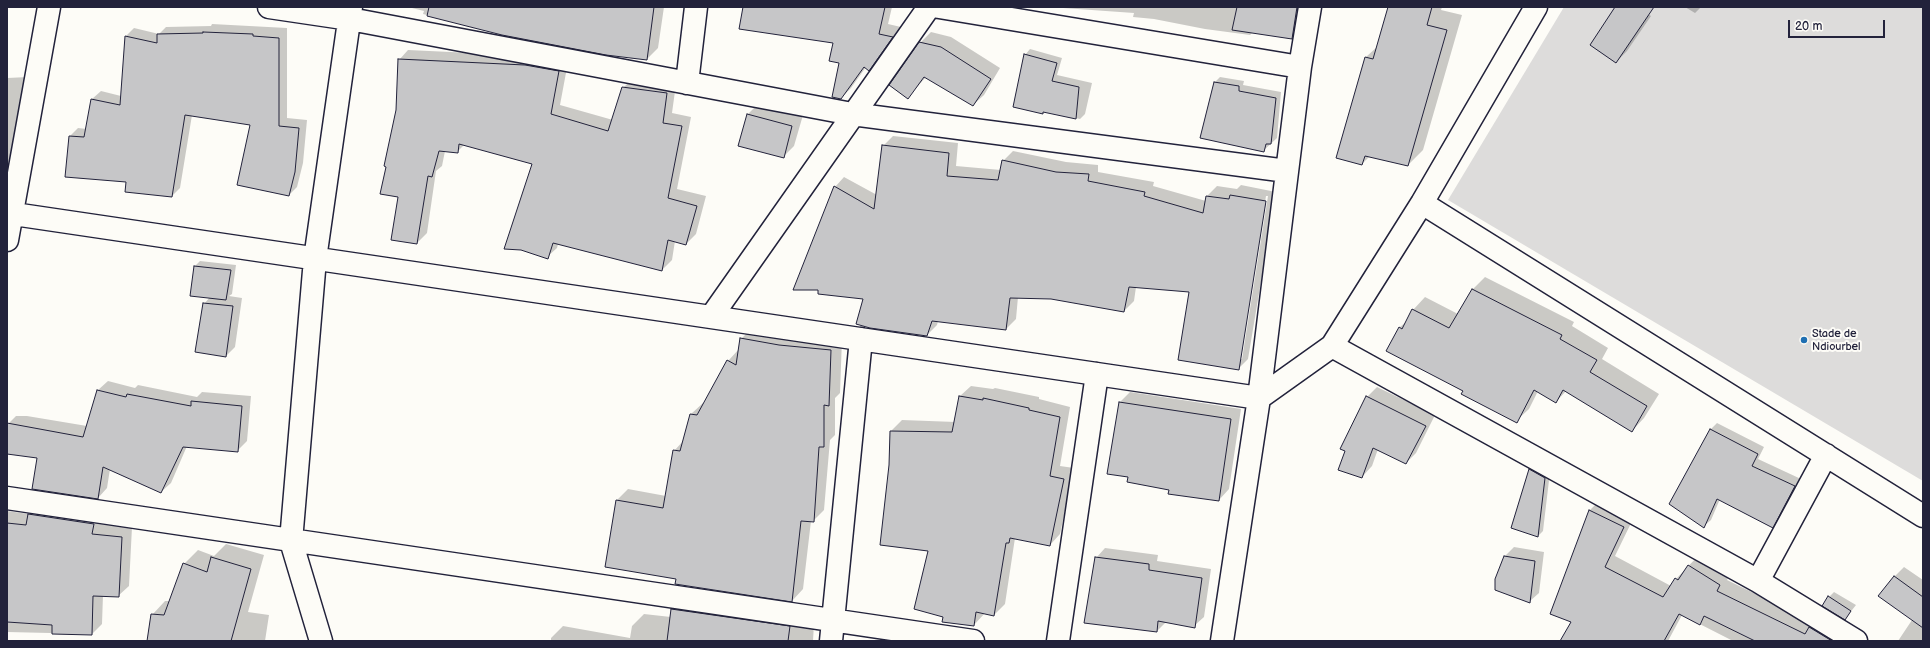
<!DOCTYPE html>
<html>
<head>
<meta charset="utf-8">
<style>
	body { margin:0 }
	#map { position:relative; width:1930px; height:648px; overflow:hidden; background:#fdfcf7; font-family:"Balsamiq Sans",sans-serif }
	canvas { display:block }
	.frame { position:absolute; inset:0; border:8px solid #22223b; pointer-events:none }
	.scale { position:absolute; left:1788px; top:20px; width:97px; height:18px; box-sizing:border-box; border:2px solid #22223b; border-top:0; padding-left:5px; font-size:12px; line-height:14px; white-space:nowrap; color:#22223b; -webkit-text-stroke:3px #fdfcf7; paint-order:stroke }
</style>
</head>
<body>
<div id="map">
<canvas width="1930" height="648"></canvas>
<div class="frame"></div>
<div class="scale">20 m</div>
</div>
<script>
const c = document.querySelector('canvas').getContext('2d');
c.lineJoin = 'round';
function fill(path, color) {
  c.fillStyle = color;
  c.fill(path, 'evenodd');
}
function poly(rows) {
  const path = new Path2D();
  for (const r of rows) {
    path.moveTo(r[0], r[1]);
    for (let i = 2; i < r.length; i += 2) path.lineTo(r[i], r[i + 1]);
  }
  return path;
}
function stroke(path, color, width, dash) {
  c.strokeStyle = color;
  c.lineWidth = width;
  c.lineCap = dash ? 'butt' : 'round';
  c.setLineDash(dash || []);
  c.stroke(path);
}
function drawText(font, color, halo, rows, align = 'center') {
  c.font = font + ' "Balsamiq Sans",sans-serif';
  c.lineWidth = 4;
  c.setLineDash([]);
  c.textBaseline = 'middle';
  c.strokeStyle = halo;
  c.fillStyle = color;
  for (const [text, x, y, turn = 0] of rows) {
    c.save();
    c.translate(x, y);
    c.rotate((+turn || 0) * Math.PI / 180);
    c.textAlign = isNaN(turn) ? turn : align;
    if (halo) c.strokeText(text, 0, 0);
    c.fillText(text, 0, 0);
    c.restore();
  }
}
fill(poly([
	[1564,7,1923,7,1923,481,1448,200]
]), '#dddcdb');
fill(poly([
	[408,7,664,7,658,48,647,59,502,34,423,14,424,11],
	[744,7,892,7,888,24,901,27,879,60,869,69,866,67,851,88,841,98,840,62,834,42],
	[1063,7,1303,7,1299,30,1292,38,1253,32,1250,35,1205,29,1154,19,1133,17,1134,13,1063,8],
	[1389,7,1442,7,1441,10,1462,15,1423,150,1408,165,1370,156,1362,164,1337,157,1366,57,1378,46],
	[1618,7,1638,7,1651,16,1627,51,1616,62],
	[1685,7,1701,7,1695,13],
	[212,24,287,28,287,118,307,120,303,163,297,187,289,195,251,125,192,115,180,188,172,196,127,181,70,136,78,128,87,129,92,99,101,91,121,96,126,36,134,28,159,34,166,27,211,26],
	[931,32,951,37,1000,68,984,95,973,105,926,77,908,97,920,43],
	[1030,49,1062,58,1057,75,1092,83,1085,114,1080,119,1045,111,1042,113,1025,55],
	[408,50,536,56,568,62,560,105,613,120,623,88,633,78,676,84,672,113,691,117,677,189,706,196,696,234,686,244,675,241,672,260,662,270,558,244,557,248,547,257,521,249,533,163,465,144,457,152,445,151,442,166,436,171,427,233,417,243,399,196,397,110,399,60],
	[28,77,16,163,7,172,7,78],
	[1220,77,1244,81,1243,85,1281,92,1277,138,1263,151,1214,83],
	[759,103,803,115,794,146,783,157,748,114],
	[893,136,958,143,956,166,1001,170,1003,161,1013,151,1066,162,1098,165,1098,172,1154,182,1153,186,1206,201,1207,196,1217,186,1237,189,1241,185,1276,192,1248,359,1238,369,1190,291,1136,287,1134,301,1124,311,1051,298,1018,297,1016,319,1006,329,938,321,937,325,927,335,864,298,835,187,844,177,877,195,883,146],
	[1266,196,1268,196,1242,359,1240,359],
	[200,261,236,265,232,294,229,296,242,298,235,347,226,356,204,304,210,297,191,295,195,266],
	[1485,277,1574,322,1572,326,1608,348,1602,359,1659,394,1644,418,1632,431,1566,391,1556,402,1538,391,1529,409,1516,421,1464,390,1399,328,1408,320,1413,310,1425,297,1458,314,1473,289],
	[752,328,842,339,840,393,835,398,835,435,830,440,824,510,813,521,811,521,803,589,792,601,677,579,617,500,628,489,666,496,674,451,684,440,691,414,703,403,705,403,728,361,739,349,741,339],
	[108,381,135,388,138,385,197,397,202,392,251,396,247,441,237,451,187,446,171,483,161,492,110,469,107,488,98,498,39,457,7,453,7,425,16,416,27,416,87,426,98,390],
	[971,386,993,389,995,388,1039,397,1039,399,1070,407,1060,466,1074,468,1060,534,1050,545,1015,538,1005,604,994,615,985,613,974,625,944,616,929,550,890,465,891,431,902,420,956,422,960,396],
	[1377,387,1435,415,1416,453,1406,463,1378,449,1372,466,1362,477,1367,397],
	[1130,392,1241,409,1229,489,1219,500,1170,490,1129,476,1120,402],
	[1717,423,1764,447,1758,459,1801,479,1779,520,1772,526,1720,499,1711,520,1704,526,1710,430],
	[1535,464,1550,472,1543,531,1538,536,1512,528,1530,469],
	[1600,500,1634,517,1615,556,1671,586,1676,579,1699,555,1730,574,1727,580,1815,623,1836,641,1733,641,1682,615,1668,641,1580,641,1572,621,1551,614,1590,510],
	[39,504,104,513,102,524,132,527,129,586,118,596,103,595,102,624,92,634,7,632,7,511,29,514],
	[226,544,264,555,248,612,269,615,265,641,148,641,152,615,165,601,170,601,184,564,198,550,214,556],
	[1514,547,1544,552,1539,593,1530,601,1496,579,1505,556],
	[1105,548,1158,555,1157,561,1211,569,1204,617,1194,626,1166,622,1157,631,1096,558],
	[1904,567,1923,580,1923,641,1898,641,1912,620,1894,577],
	[1834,592,1856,605,1845,619,1829,597],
	[684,597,814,624,813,641,551,641,551,638,563,626,630,638,632,626,644,614,671,617,672,609]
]), '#0003');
const building = poly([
	[429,7,654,7,647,60,606,55,502,35,427,16,429,7],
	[743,7,885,7,879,34,893,37,869,71,864,67,841,99,832,97,839,63,829,61,833,43,739,29,743,7],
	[1237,7,1297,7,1292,39,1232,30,1237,7],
	[1388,7,1432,7,1427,25,1447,30,1408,166,1365,156,1362,165,1336,158,1365,57,1373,59,1388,7],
	[1615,7,1654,7,1616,63,1590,45,1615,7],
	[203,32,253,34,253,36,279,38,279,126,299,128,295,172,289,196,237,185,250,125,185,115,172,197,125,192,126,182,65,177,69,136,84,137,91,99,120,105,125,36,157,43,157,34,203,33,203,32],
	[919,42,941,47,991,79,973,106,924,77,908,99,889,85,919,42],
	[1024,54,1057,63,1052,81,1079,87,1076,119,1043,112,1043,114,1013,107,1024,54],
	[398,59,525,65,559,71,551,114,608,131,622,87,667,93,663,123,682,126,668,198,697,206,686,245,668,240,662,271,553,243,548,259,521,250,504,249,532,164,459,144,458,153,439,151,432,177,428,176,417,244,391,240,398,197,380,194,386,167,384,166,396,110,398,59],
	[1214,82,1239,86,1239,91,1276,98,1271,144,1266,144,1264,152,1200,138,1214,82],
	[747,114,792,126,784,158,738,146,747,114],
	[882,145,949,153,947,176,998,180,1002,160,1056,172,1089,174,1088,181,1145,192,1144,196,1203,213,1206,196,1229,199,1230,195,1266,201,1239,370,1178,360,1189,292,1129,287,1124,312,1051,299,1010,298,1006,330,932,321,927,336,870,328,856,324,863,299,818,294,818,290,793,290,834,186,874,209,882,145],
	[194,266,231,270,226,300,190,296,194,266],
	[1472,289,1562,335,1560,339,1597,360,1590,372,1647,406,1632,432,1563,390,1556,403,1534,390,1517,423,1461,394,1463,391,1386,351,1399,327,1402,329,1412,309,1449,328,1472,289],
	[203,303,233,306,226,357,195,352,203,303],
	[740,338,779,345,831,350,829,406,824,405,824,447,819,447,814,522,801,521,792,602,675,584,676,579,605,567,616,500,663,508,673,450,680,451,690,414,697,415,727,360,736,365,740,338],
	[97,390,126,397,127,394,191,406,191,401,242,406,238,452,183,447,161,493,103,467,98,499,32,489,37,458,7,454,7,423,83,437,97,390],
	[959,396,983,400,983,398,1029,408,1029,410,1060,417,1050,476,1064,479,1050,546,1010,538,1009,543,1006,543,994,616,976,612,974,626,942,622,943,617,914,609,928,551,880,545,889,465,890,431,952,432,959,396],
	[1366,396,1426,426,1406,464,1373,448,1362,478,1338,470,1345,451,1340,449,1366,396],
	[1119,402,1231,419,1219,501,1168,494,1169,490,1127,482,1128,477,1107,474,1119,402],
	[1710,429,1758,454,1752,466,1795,486,1773,528,1717,499,1704,528,1669,504,1710,429],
	[1529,469,1545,478,1538,537,1511,528,1529,469],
	[1589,510,1624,527,1605,567,1663,597,1675,578,1678,580,1688,565,1720,585,1717,591,1805,634,1809,627,1832,641,1755,641,1704,616,1700,625,1679,614,1664,641,1560,641,1571,622,1550,614,1589,510],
	[28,514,94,524,92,534,122,537,119,597,93,596,92,635,52,634,52,625,7,622,7,523,26,525,28,514],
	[1504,556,1535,561,1530,603,1495,590,1495,579,1504,556],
	[211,557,251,569,231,641,147,641,151,614,164,615,183,563,207,572,211,557],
	[1095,557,1149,564,1149,570,1202,578,1195,628,1158,621,1157,632,1084,623,1095,557],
	[1894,576,1923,597,1923,628,1878,596,1894,576],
	[1828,596,1851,611,1845,620,1822,606,1828,596],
	[671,609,790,626,788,641,667,641,671,609]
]);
fill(building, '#c6c6c8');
stroke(building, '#22223b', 1);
const minor = poly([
	[269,7,350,19,852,114,1287,171],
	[939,7,1300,67],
	[687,83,696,7],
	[1422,203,1923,516],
	[7,213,1259,398,1332,346,1422,203,1536,7],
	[7,240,49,7],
	[711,317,929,7],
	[1332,346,1758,581,1856,641],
	[7,498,973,641],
	[1758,581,1826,455],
	[321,641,291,541,315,259,351,7],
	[831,641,861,339],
	[1058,641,1097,374],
	[1222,641,1259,398,1300,67,1310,7]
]);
stroke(minor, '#22223b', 25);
stroke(minor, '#fdfcf7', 22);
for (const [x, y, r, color] of [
	[1804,340,4,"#1f6fb2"]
]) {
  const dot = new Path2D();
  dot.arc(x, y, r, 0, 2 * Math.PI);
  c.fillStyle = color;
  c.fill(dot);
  stroke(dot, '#fdfcf7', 1.5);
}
drawText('11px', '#22223b', '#fdfcf7', [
	["Stade de",1812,334],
	["Ndiourbel",1812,347]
], 'left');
</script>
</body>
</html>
